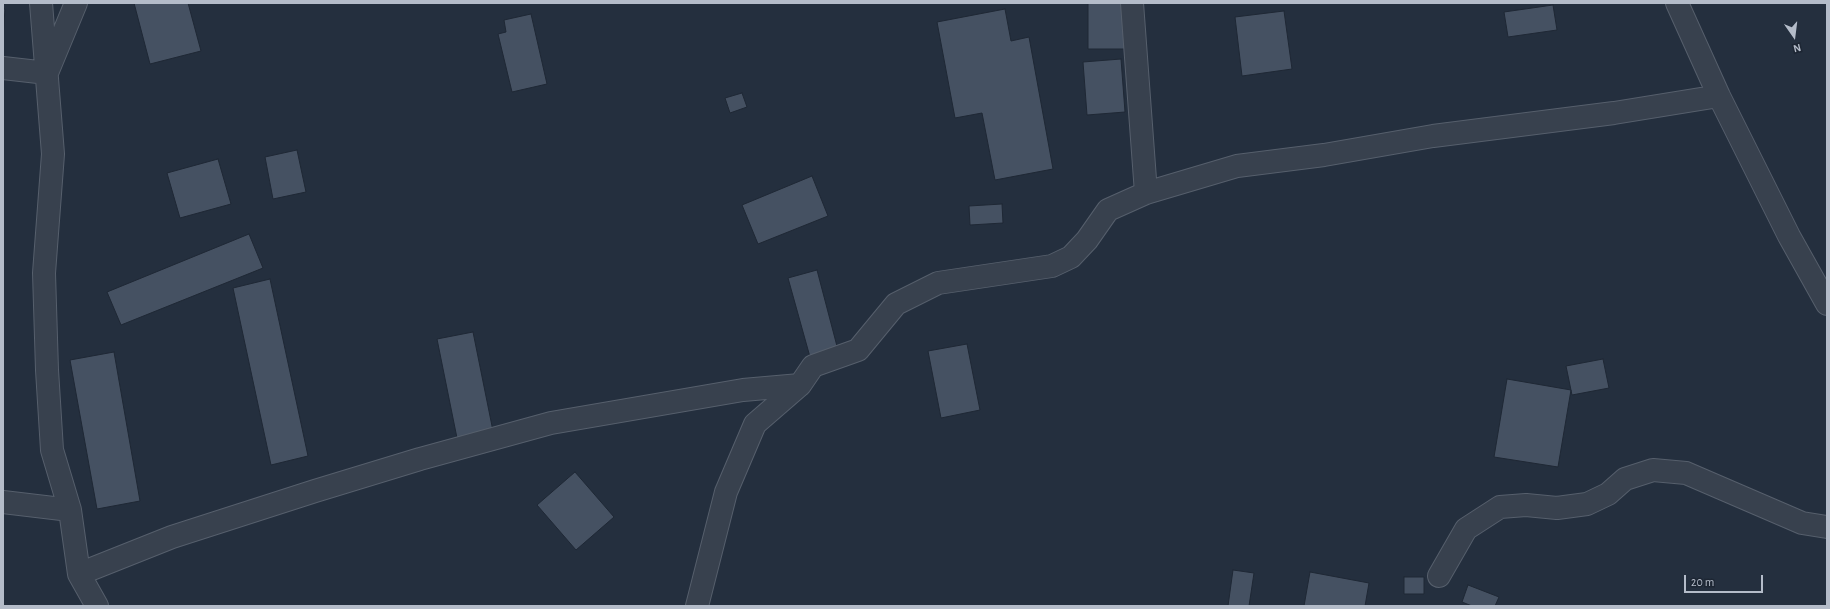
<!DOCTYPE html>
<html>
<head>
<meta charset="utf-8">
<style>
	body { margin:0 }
	#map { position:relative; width:1830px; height:609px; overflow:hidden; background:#242f3e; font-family:"Alegreya Sans",sans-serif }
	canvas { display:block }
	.frame { position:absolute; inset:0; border:4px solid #b4bcc9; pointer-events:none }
	.north { position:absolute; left:1774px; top:16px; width:40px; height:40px; -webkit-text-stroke:3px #1d2633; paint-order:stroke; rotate:166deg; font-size:11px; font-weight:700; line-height:16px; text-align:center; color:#b4bcc9 }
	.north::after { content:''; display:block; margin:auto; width:14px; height:18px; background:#b4bcc9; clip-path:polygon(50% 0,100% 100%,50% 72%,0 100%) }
	.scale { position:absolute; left:1684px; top:575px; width:79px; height:18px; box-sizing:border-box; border:2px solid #b4bcc9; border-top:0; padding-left:5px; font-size:12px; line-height:14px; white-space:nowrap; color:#b4bcc9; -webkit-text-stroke:3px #1d2633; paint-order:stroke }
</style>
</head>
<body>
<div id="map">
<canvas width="1830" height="609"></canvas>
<div class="frame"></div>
<div class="north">N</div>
<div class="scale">20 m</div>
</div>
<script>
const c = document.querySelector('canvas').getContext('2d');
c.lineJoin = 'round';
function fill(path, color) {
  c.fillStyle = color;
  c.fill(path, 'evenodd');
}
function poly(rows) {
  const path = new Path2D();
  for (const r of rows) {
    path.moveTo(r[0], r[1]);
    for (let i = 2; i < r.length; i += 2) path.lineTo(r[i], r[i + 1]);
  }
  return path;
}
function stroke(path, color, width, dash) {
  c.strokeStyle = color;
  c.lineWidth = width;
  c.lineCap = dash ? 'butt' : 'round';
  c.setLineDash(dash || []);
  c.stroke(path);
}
const building = poly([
	[134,3,188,3,201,51,150,64,134,3],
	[1088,3,1130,3,1129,49,1088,49,1088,3],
	[1553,5,1557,30,1508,37,1504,12,1553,5],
	[3,9,5,9,3,37,3,9],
	[1005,9,1011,41,1029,37,1053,169,995,180,982,113,955,118,937,22,1005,9],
	[1284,11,1292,69,1242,76,1235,17,1284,11],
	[531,14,547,84,512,92,498,34,506,32,504,20,531,14],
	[1121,59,1125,112,1087,115,1083,62,1121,59],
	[742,93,747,107,730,113,725,98,742,93],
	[297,150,306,192,273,199,265,157,297,150],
	[218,159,231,204,180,218,167,173,218,159],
	[812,176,828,216,758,244,742,205,812,176],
	[1002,204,1003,223,970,225,969,206,1002,204],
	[249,234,263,268,121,325,107,292,249,234],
	[817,270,838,350,810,357,788,278,817,270],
	[270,279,308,456,271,465,233,288,270,279],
	[473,332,493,431,457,438,437,339,473,332],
	[967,344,980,410,941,418,928,351,967,344],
	[114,352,140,501,97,509,70,360,114,352],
	[1603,359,1609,388,1572,395,1566,366,1603,359],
	[1507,379,1571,390,1558,467,1494,457,1507,379],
	[575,472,614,517,576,550,537,505,575,472],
	[1233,570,1254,573,1249,606,1228,606,1233,570],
	[1310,572,1369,583,1365,606,1304,606,1310,572],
	[1404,577,1424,577,1424,594,1404,594,1404,577],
	[1468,585,1499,597,1495,606,1472,606,1462,602,1468,585]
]);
fill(building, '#455162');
stroke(building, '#1f2835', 1);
const minor = poly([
	[41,3,53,154,44,273,47,370,52,450,70,510,79,574,97,606],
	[1132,3,1146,193],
	[1677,3,1719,96,1789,236,1827,304],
	[3,68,47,73,76,3],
	[3,502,70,510],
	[79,574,172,537,315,491,420,459,551,423,743,390,800,385],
	[1439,576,1466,529,1500,507,1526,505,1557,508,1587,504,1608,494,1625,479,1653,470,1686,473,1802,523,1827,527],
	[697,606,726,492,755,424,800,385,813,366,858,350,896,304,938,283,1052,266,1071,257,1087,240,1108,210,1146,193,1237,166,1324,155,1433,136,1614,113,1719,96]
]);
stroke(minor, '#565f6c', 24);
stroke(minor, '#38414e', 22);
</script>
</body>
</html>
